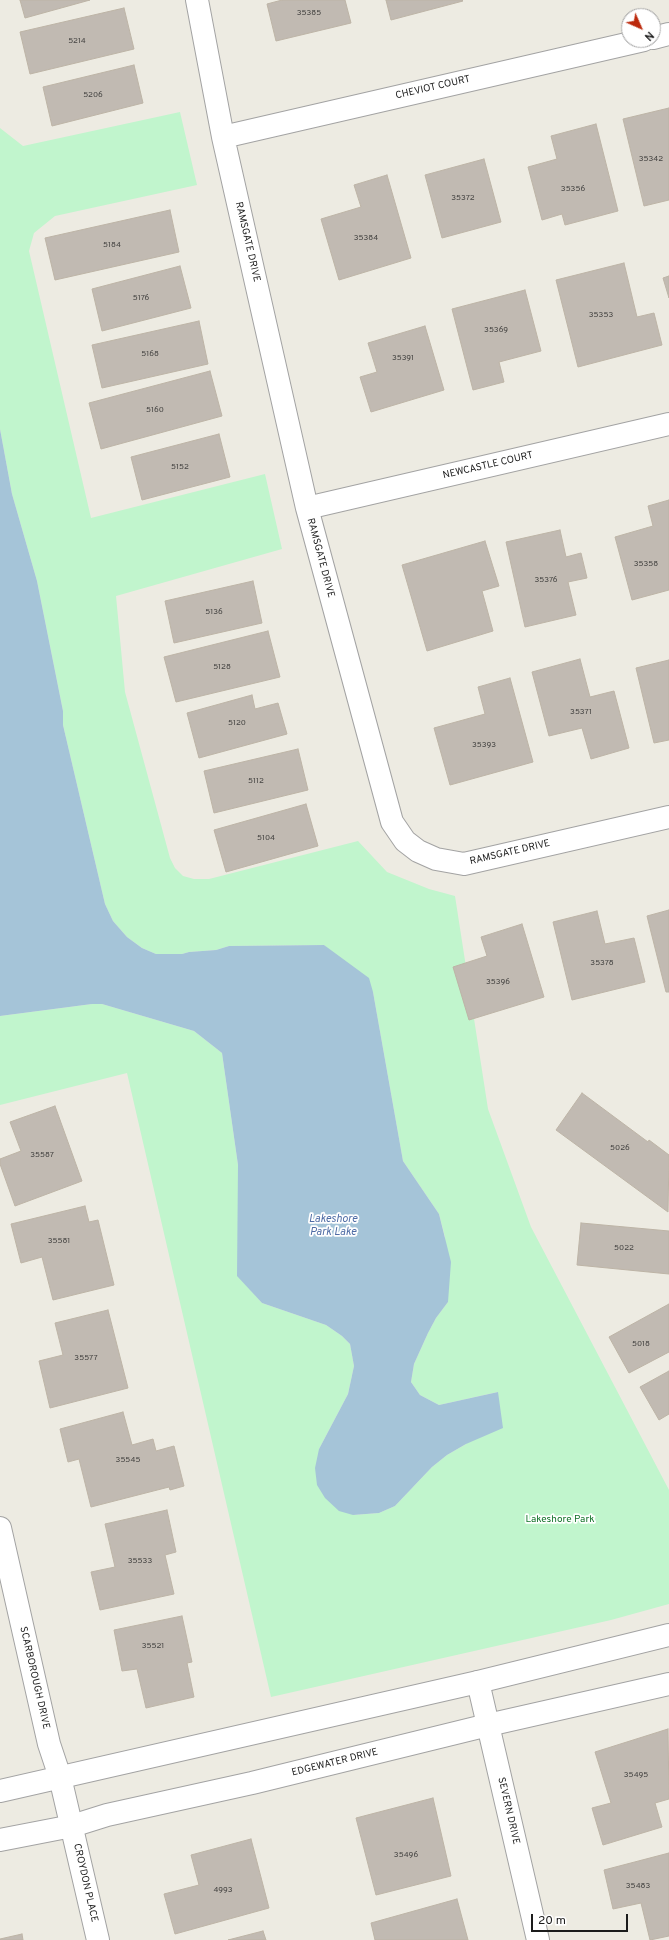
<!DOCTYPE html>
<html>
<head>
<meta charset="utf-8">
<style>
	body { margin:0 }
	#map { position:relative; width:669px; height:1940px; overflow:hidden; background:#edebe2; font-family:Overpass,sans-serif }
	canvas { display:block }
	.north { position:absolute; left:621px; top:8px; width:40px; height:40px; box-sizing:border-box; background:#fff; border:1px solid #a4a4a4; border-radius:50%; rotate:135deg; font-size:11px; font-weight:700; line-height:16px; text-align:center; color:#1c1c1c }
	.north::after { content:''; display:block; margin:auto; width:14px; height:18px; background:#bc290c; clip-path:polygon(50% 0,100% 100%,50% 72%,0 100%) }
	.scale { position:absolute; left:531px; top:1914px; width:97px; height:18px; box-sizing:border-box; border:2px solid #1c1c1c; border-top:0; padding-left:5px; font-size:12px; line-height:14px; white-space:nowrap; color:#1c1c1c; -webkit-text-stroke:3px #fff; paint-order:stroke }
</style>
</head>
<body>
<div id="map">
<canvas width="669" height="1940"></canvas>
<div class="north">N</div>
<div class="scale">20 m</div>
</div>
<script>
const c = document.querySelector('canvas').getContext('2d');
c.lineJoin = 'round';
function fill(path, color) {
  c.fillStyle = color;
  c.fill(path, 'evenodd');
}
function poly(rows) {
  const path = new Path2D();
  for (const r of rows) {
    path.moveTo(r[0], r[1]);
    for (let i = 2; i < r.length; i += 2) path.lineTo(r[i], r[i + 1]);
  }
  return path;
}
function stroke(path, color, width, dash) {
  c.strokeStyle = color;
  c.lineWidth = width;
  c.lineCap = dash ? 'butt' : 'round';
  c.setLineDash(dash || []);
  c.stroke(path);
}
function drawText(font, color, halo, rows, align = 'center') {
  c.font = font + ' Overpass,sans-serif';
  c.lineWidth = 3.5;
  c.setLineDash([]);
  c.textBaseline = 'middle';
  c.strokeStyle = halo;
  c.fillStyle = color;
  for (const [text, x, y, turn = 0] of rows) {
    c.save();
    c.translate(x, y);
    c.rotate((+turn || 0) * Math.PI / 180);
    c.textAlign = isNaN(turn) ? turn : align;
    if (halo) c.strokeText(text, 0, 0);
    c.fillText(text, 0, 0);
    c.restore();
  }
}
fill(poly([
	[180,112,197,185,55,216,34,233,29,251,91,518,265,474,282,549,116,596,125,692,170,858,175,868,183,876,194,879,209,879,358,841,387,872,429,889,455,896,488,1109,531,1227,669,1490,669,1604,611,1620,271,1697,127,1073,0,1105,0,1016,92,1004,102,1004,194,1031,222,1053,238,1165,238,1276,262,1303,326,1325,342,1336,350,1344,354,1366,348,1394,319,1449,353,1515,379,1513,395,1506,432,1467,447,1455,466,1444,498,1392,439,1405,420,1395,411,1382,414,1364,428,1333,436,1318,448,1302,445,1237,439,1214,403,1161,373,992,324,945,229,946,216,950,189,952,182,954,156,954,142,948,127,937,113,921,105,904,63,725,63,711,37,581,12,494,0,429,0,128,23,146]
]), '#c1f5cd');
fill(poly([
	[0,429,12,494,37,581,63,711,63,725,105,904,113,921,127,937,142,948,156,954,182,954,189,952,216,950,229,946,324,945,369,978,373,992,403,1161,439,1214,451,1262,448,1302,436,1318,428,1333,414,1364,411,1382,420,1395,439,1405,498,1392,503,1428,466,1444,447,1455,432,1467,395,1506,379,1513,353,1515,339,1511,325,1498,317,1485,315,1468,319,1449,348,1394,354,1366,350,1344,342,1336,326,1325,262,1303,237,1276,238,1165,222,1053,194,1031,102,1004,92,1004,0,1016]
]), '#a5c4d8');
const building = poly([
	[20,0,90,0,25,18,20,0],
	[282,0,345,0,351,23,276,41,267,4,282,0],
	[386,0,462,0,463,1,391,20,386,0],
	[124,8,134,49,30,74,20,32,124,8],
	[134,65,143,103,52,126,43,87,134,65],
	[669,108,669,200,644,206,623,119,669,108],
	[596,124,618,211,565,225,562,214,542,220,528,167,557,159,551,136,596,124],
	[484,159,501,222,442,238,425,175,484,159],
	[387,175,411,258,339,280,321,219,361,207,354,185,387,175],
	[170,210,179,252,55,280,45,238,170,210],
	[624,263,637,317,654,313,662,345,578,367,556,280,624,263],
	[180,266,191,308,102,331,92,289,180,266],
	[669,276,669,298,663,278,669,276],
	[525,290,541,351,499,362,504,382,473,390,452,309,525,290],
	[199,321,208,364,102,388,92,345,199,321],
	[425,326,444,390,371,412,360,377,377,372,368,343,425,326],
	[210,371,222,416,101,449,89,403,210,371],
	[219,434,230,477,142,500,131,457,219,434],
	[669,500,669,590,632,600,615,537,653,526,648,506,669,500],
	[560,530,566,557,581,553,587,578,568,582,576,615,525,627,506,542,560,530],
	[485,541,499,586,482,591,493,631,427,651,402,565,485,541],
	[253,581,262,623,174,643,165,601,253,581],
	[268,631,280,677,176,702,164,657,268,631],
	[580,659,590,697,614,691,629,748,591,759,582,728,549,736,532,672,580,659],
	[669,660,669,740,654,743,636,668,669,660],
	[510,678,533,762,450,785,434,728,485,714,478,687,510,678],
	[252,695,255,709,278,703,287,734,199,758,187,713,252,695],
	[298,749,308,790,214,813,204,771,298,749],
	[306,804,318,846,226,872,214,830,306,804],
	[669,910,669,992,666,992,647,916,669,910],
	[597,911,605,944,634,938,645,982,572,1000,553,922,597,911],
	[522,924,544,997,469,1020,453,967,487,956,481,937,522,924],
	[582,1093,648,1142,649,1140,669,1155,668,1212,556,1130,582,1093],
	[55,1106,82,1181,15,1206,0,1164,0,1159,21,1151,10,1122,55,1106],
	[85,1206,89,1222,98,1220,114,1285,53,1300,42,1257,21,1263,11,1224,85,1206],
	[581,1223,669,1231,669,1274,577,1265,581,1223],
	[669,1304,669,1352,629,1373,609,1337,669,1304],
	[108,1310,128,1388,50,1408,39,1361,63,1355,55,1323,108,1310],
	[669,1371,669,1414,659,1420,640,1387,669,1371],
	[123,1412,132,1445,153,1439,156,1451,174,1446,184,1486,170,1490,169,1487,91,1507,79,1459,68,1462,60,1429,123,1412],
	[167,1510,176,1552,165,1555,174,1594,100,1610,91,1572,115,1567,105,1524,167,1510],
	[182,1616,192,1662,187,1663,194,1697,146,1708,137,1669,122,1671,114,1630,182,1616],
	[668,1729,669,1799,655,1803,662,1827,603,1845,592,1808,611,1803,595,1752,668,1729],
	[433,1798,451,1876,376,1895,356,1818,433,1798],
	[251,1839,269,1908,175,1934,164,1894,199,1885,191,1855,251,1839],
	[669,1853,669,1936,650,1940,641,1903,613,1909,604,1870,669,1853],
	[457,1899,468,1940,375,1940,371,1923,457,1899],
	[263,1931,266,1940,228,1940,263,1931],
	[22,1934,23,1940,0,1940,0,1939,22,1934]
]);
fill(building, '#c1bab2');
stroke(building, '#bdb4a6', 1);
const minor = poly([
	[197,0,223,137,307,508,392,822,405,841,418,851,436,859,464,864,669,817],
	[653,38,669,34],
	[223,137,644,40],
	[307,508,669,424],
	[0,1528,49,1744,60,1777,98,1940],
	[478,1682,538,1940]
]);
const tertiary = poly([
	[0,1791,478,1682,669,1635],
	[0,1840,72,1826,107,1815,252,1783,488,1725,669,1684]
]);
stroke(minor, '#a3a3a3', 24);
stroke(tertiary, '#a3a3a3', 24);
stroke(minor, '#fff', 22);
stroke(tertiary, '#fff', 22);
drawText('8px', '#454442', null, [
	["35385",309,13],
	["5214",77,41],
	["5206",93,95],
	["35342",651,159],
	["35356",573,189],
	["35372",463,198],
	["35384",366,238],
	["5184",112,245],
	["5176",141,298],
	["35353",601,315],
	["35369",496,330],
	["5168",150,354],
	["35391",403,358],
	["5160",155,410],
	["5152",180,467],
	["35358",646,564],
	["35376",546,580],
	["5136",214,612],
	["5128",222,667],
	["35371",581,712],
	["5120",237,723],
	["35393",484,745],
	["5112",256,781],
	["5104",266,838],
	["35378",602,963],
	["35396",498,982],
	["5026",620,1148],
	["35587",42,1155],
	["35581",59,1241],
	["5022",624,1248],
	["5018",641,1344],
	["35577",86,1358],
	["35545",128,1460],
	["35533",140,1561],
	["35521",153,1646],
	["35495",636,1775],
	["35496",406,1855],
	["35483",638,1886],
	["4993",223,1890]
]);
drawText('10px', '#1c1c1c', '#fff', [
	["CHEVIOT COURT",433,88,-13],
	["RAMSGATE DRIVE",247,242,77],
	["NEWCASTLE COURT",488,466,-13],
	["RAMSGATE DRIVE",320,558,75],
	["RAMSGATE DRIVE",510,853,-13],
	["SCARBOROUGH DRIVE",34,1678,77],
	["EDGEWATER DRIVE",335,1763,-14],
	["SEVERN DRIVE",508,1811,77],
	["CROYDON PLACE",85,1883,77]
]);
drawText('10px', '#127229', '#fff', [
	["Lakeshore Park",560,1520]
]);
drawText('italic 11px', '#4f6ca5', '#fff', [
	["Lakeshore",333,1220],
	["Park Lake",333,1233]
]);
</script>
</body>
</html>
